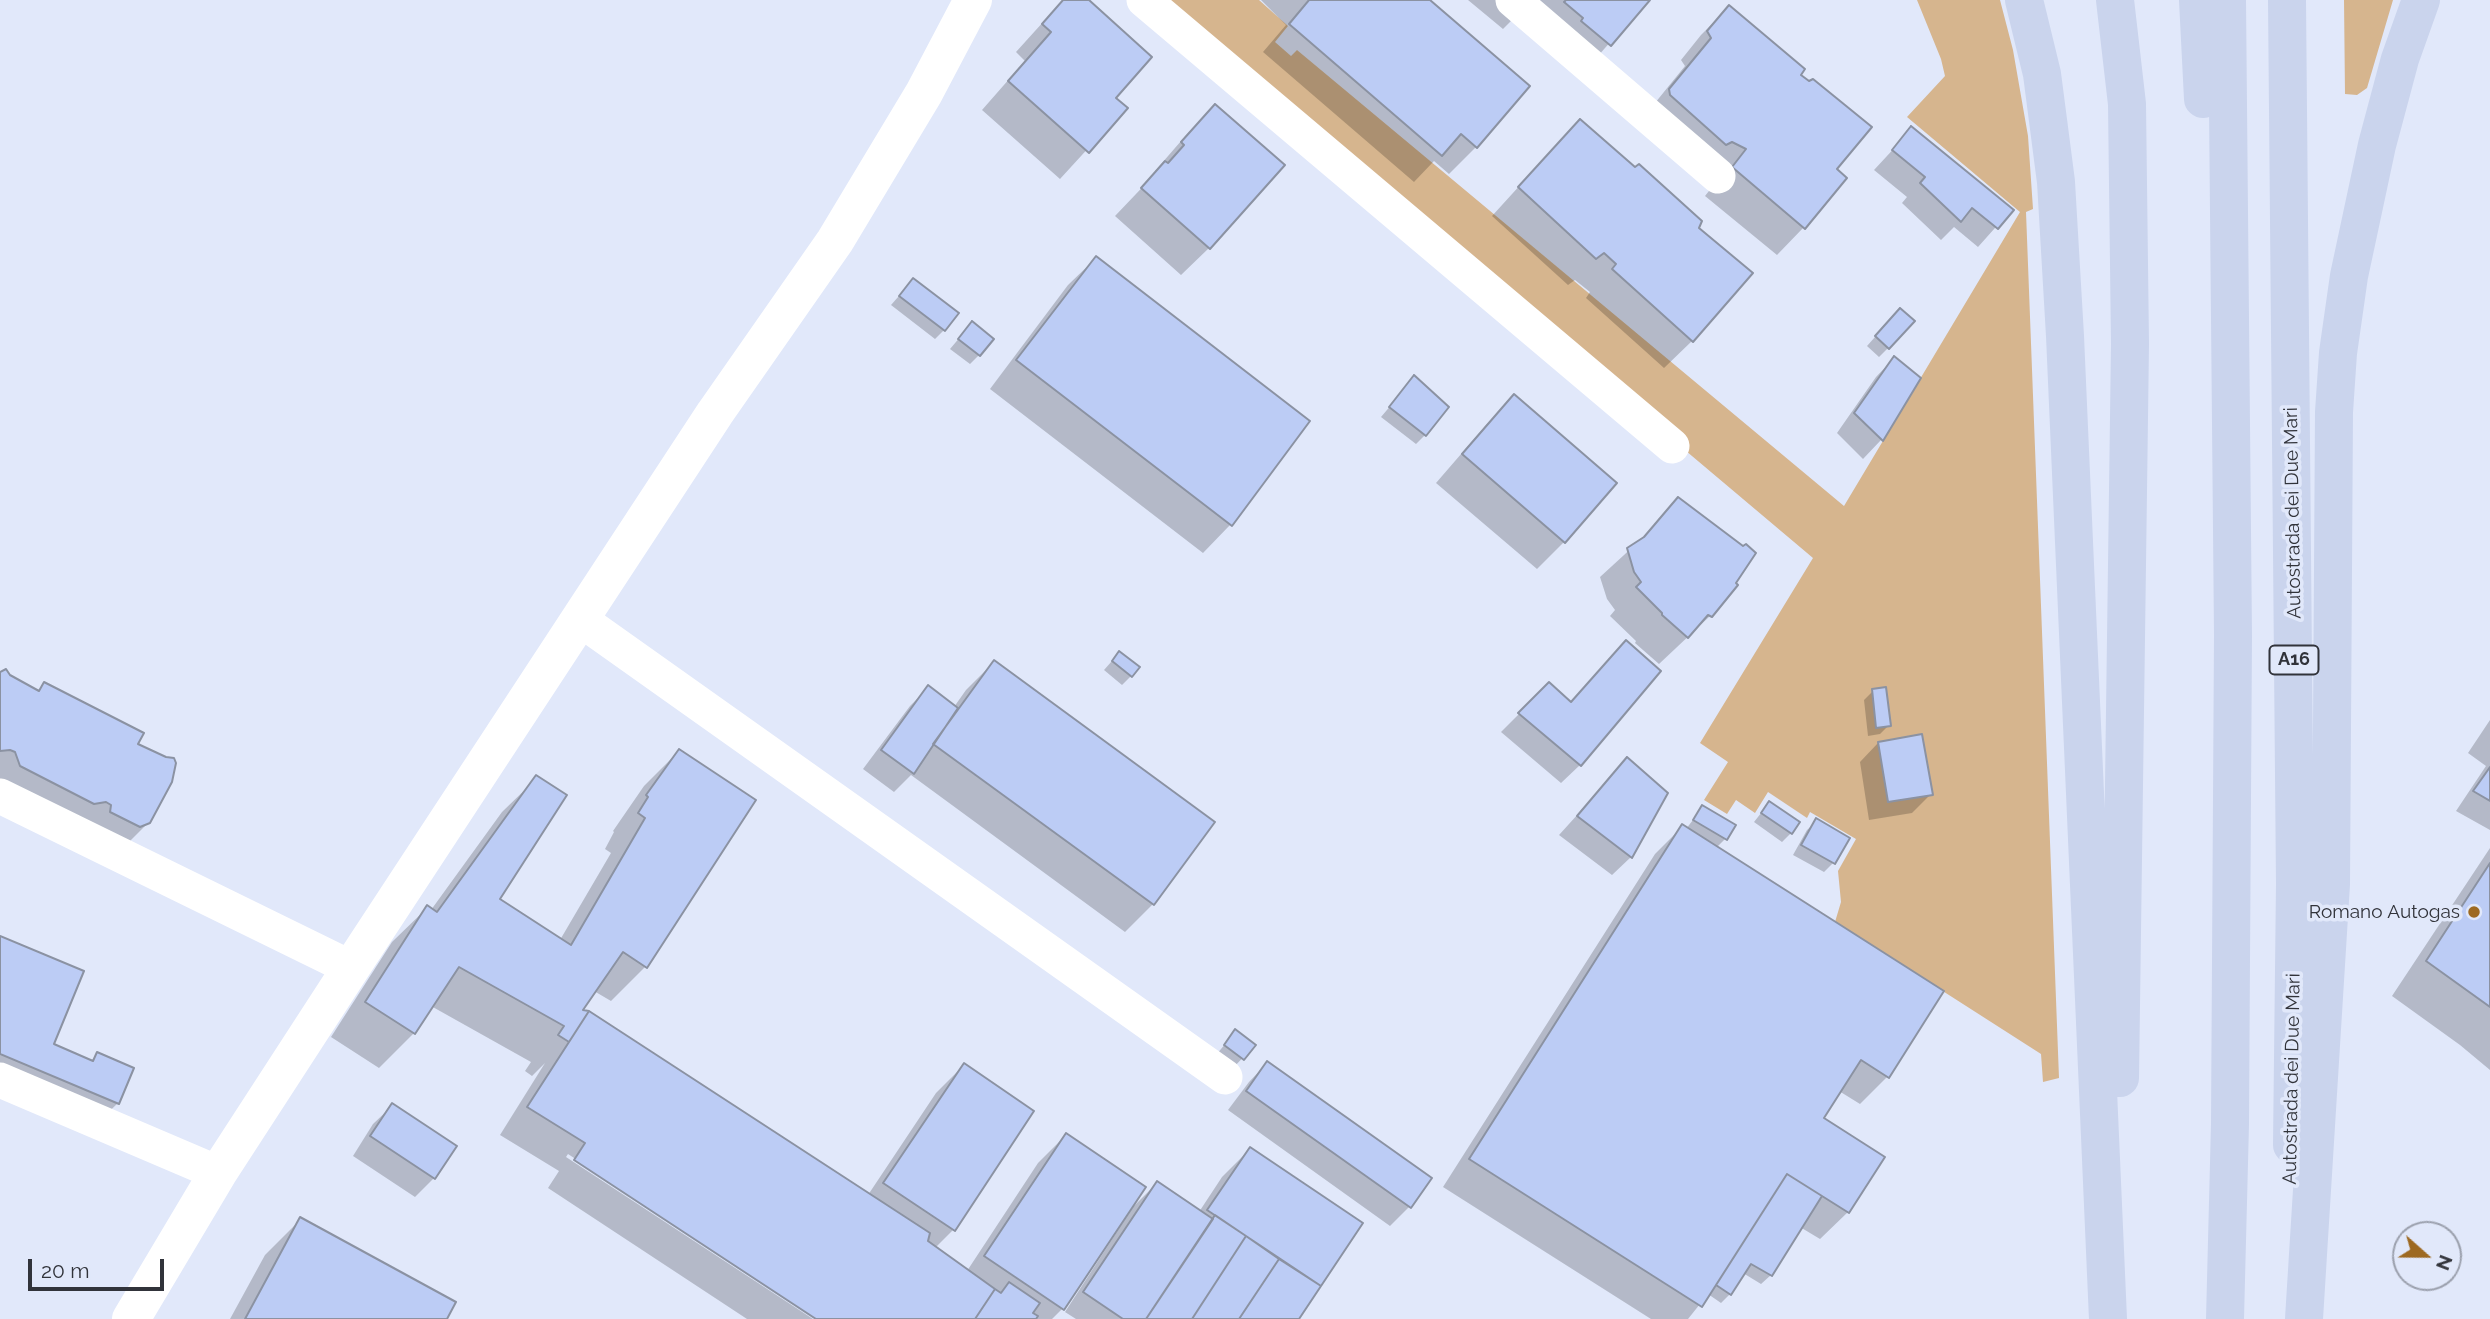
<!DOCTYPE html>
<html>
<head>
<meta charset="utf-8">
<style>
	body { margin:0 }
	#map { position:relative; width:2490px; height:1319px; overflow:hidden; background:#e1e8fa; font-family:Raleway,sans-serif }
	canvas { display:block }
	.north { position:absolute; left:2392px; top:1221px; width:70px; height:70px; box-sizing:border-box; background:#e1e8fa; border:2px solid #9ba0ad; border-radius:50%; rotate:111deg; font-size:19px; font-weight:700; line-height:28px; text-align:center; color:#31333a }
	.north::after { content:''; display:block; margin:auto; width:24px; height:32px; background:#9d6921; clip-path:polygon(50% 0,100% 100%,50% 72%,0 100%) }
	.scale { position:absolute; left:28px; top:1259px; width:136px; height:32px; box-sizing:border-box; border:4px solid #31333a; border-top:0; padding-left:9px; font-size:21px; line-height:24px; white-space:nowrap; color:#31333a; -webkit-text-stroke:5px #e1e8fa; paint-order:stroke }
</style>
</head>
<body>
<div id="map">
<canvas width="2490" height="1319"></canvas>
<div class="north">N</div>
<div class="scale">20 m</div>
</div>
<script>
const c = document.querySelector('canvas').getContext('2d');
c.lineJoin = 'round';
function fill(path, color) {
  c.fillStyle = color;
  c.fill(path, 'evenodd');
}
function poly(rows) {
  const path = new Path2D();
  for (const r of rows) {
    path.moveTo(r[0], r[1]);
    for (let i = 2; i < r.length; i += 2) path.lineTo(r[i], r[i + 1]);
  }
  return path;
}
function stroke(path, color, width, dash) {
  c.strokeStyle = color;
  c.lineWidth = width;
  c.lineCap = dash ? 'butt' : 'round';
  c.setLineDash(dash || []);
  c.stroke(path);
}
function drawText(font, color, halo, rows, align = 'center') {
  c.font = font + ' Raleway,sans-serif';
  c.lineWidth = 7;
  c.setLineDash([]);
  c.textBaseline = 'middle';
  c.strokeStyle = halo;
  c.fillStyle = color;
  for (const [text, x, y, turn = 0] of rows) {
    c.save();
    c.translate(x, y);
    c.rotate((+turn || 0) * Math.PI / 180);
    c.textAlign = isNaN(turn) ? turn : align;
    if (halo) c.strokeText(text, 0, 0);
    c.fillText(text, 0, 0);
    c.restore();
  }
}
fill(poly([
	[1151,0,1259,0,1288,26,1275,42,1291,56,1297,50,1844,506,2020,212,1907,117,1945,76,1941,59,1917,0,2000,0,2013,50,2028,136,2033,209,2026,212,2059,1078,2043,1082,2041,1054,1835,922,1841,902,1838,871,1856,839,1810,812,1807,818,1768,792,1755,813,1736,800,1727,814,1704,800,1728,762,1700,743,1813,558],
	[2344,0,2393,0,2367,88,2357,95,2345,94]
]), '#d6b58e');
fill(poly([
	[1063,0,1086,0,1114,98,1125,108,1060,179,982,110,1025,61,1016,52],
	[1261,0,1428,0,1476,147,1449,174,1434,161,1414,182,1263,52,1286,25],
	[1468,0,1647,0,1591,64,1532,0,1503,29],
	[1729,7,1798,75,1834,170,1804,227,1777,255,1705,196,1720,177,1642,119,1685,66,1681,60,1701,35],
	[1215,106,1209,248,1181,275,1115,216,1156,173,1155,171,1188,133],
	[1912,129,2011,210,1978,247,1954,227,1941,240,1902,203,1907,197,1874,170],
	[1553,149,1696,228,1692,341,1664,368,1586,298,1590,292,1575,280,1568,285,1492,216],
	[1096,258,1307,421,1230,525,1203,553,990,389,1068,285],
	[913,280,944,330,935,339,891,305],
	[1891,319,1888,348,1879,357,1867,346],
	[972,323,979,355,970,364,950,349],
	[1894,358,1919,378,1881,440,1863,459,1837,433,1876,377],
	[1414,378,1425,435,1416,444,1381,417],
	[1514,396,1564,542,1537,569,1436,483,1487,424],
	[1679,500,1743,549,1710,616,1659,664,1635,643,1636,641,1610,616,1615,610,1607,599,1600,577,1636,544],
	[1119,653,1131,676,1122,685,1104,670],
	[994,662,1213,822,1153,904,1125,932,911,775,894,792,863,769,910,706,929,687,954,707,966,690],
	[0,673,37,692,45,684,136,744,149,822,121,850,0,797],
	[1549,684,1570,703,1580,765,1561,783,1501,732],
	[1873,691,1889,725,1880,734,1868,736,1864,700],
	[2490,720,2490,830,2456,811,2486,766,2468,753],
	[1878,743,1931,794,1912,813,1869,820,1860,762],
	[679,751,646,966,611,1001,594,991,580,1011,868,1195,936,1093,964,1065,1032,1111,953,1230,935,1248,967,1271,1038,1163,1066,1135,1063,1308,1052,1319,820,1319,568,1154,566,1157,813,1319,747,1319,548,1188,559,1171,500,1135,545,1063,532,1076,525,1071,531,1062,431,1006,414,1033,379,1068,331,1037,392,942,427,908,431,910,502,812,537,778,497,899,560,940,611,853,605,849,614,832,613,831,644,786],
	[1627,760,1631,857,1612,875,1559,835],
	[1769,803,1791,833,1782,842,1754,822],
	[1703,807,1725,839,1716,848,1887,1077,1860,1104,1839,1091,1821,1118,1848,1212,1820,1239,1800,1227,1771,1275,1761,1284,1743,1273,1730,1294,1721,1303,1708,1294,1688,1319,1651,1319,1443,1187,1655,854,1682,827,1686,829],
	[1817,821,1848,839,1833,863,1824,872,1793,855,1807,830],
	[2490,848,2490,1070,2460,1045,2392,996],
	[0,938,51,1045,90,1062,98,1054,118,1103,90,1130,0,1093],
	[1236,1031,1254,1046,1233,1068,1216,1055],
	[1267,1063,1429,1178,1409,1207,1390,1226,1228,1110,1249,1082],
	[392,1106,434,1178,415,1197,353,1156,373,1124],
	[1250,1149,1361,1223,1297,1319,1076,1319,1065,1312,1133,1207,1157,1183,1199,1212,1222,1177],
	[300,1220,445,1319,230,1319,265,1255]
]), '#0003');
const building = poly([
	[1063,0,1089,0,1152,57,1116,98,1128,108,1089,153,1008,81,1051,32,1042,24,1063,0],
	[1309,0,1430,0,1530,86,1477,148,1461,134,1442,156,1289,24,1309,0],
	[1566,0,1650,0,1611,46,1581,21,1583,18,1564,2,1566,0],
	[1729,5,1805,69,1801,75,1809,81,1813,79,1872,127,1837,169,1847,178,1805,229,1732,167,1746,149,1732,142,1726,145,1670,95,1669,89,1711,38,1707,31,1729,5],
	[1215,104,1285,165,1210,249,1141,188,1165,161,1168,163,1184,145,1181,142,1215,104],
	[1580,119,1635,167,1639,164,1702,221,1699,228,1753,273,1693,342,1612,269,1616,264,1604,253,1596,259,1518,187,1580,119],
	[1911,126,2014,210,1998,229,1972,208,1961,222,1920,183,1925,177,1892,150,1911,126],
	[1096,256,1310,421,1232,526,1016,360,1096,256],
	[913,278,959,313,945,331,899,296,913,278],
	[1900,308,1915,321,1889,349,1875,336,1900,308],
	[972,321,994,339,980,356,958,339,972,321],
	[1894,356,1921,378,1883,441,1854,413,1894,356],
	[1414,375,1449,407,1426,436,1389,407,1414,375],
	[1514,394,1617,483,1565,543,1462,454,1514,394],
	[1678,497,1743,546,1746,544,1756,553,1736,583,1738,585,1712,617,1708,615,1688,638,1662,615,1662,613,1636,587,1641,582,1634,572,1627,548,1644,537,1678,497],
	[1626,640,1661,671,1581,766,1518,713,1549,682,1571,702,1626,640],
	[1119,651,1140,667,1132,677,1112,661,1119,651],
	[994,660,1215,822,1154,905,933,744,994,660],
	[6,669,10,675,39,691,44,682,144,733,138,744,166,757,174,758,176,763,172,782,150,823,140,827,110,812,111,805,106,802,94,804,20,766,15,752,10,750,0,751,0,672,6,669],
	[928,685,958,708,914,774,881,750,928,685],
	[1886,687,1891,726,1876,728,1872,689,1886,687],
	[1922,734,1933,795,1888,802,1878,742,1922,734],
	[679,749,756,800,647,968,623,952,583,1010,589,1011,569,1042,558,1035,564,1026,459,967,415,1034,365,1002,427,905,437,912,536,775,567,795,500,899,571,945,645,818,638,813,648,797,646,795,679,749],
	[1627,757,1668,793,1632,858,1577,816,1627,757],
	[2490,767,2490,801,2473,791,2490,767],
	[1769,801,1800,822,1792,834,1761,813,1769,801],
	[1702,805,1736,825,1727,840,1693,820,1702,805],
	[1816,818,1850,838,1835,864,1801,845,1816,818],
	[1682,824,1944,991,1889,1078,1861,1060,1824,1118,1885,1157,1849,1213,1787,1174,1702,1307,1469,1159,1682,824],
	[2490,863,2490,1007,2426,961,2490,863],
	[0,936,84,971,54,1044,93,1061,97,1052,134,1068,119,1104,0,1054,0,936],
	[589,1011,930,1233,928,1241,995,1289,975,1319,816,1319,574,1160,585,1143,527,1107,589,1011],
	[1235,1029,1256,1045,1244,1060,1224,1045,1235,1029],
	[1267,1061,1432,1178,1411,1208,1246,1091,1267,1061],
	[964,1063,1034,1111,955,1231,883,1183,964,1063],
	[392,1103,457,1146,435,1179,370,1136,392,1103],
	[1066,1133,1146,1187,1064,1310,984,1256,1066,1133],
	[1250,1147,1363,1223,1321,1286,1207,1210,1250,1147],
	[1787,1174,1822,1196,1772,1276,1751,1264,1731,1295,1716,1285,1787,1174],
	[1157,1181,1213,1219,1146,1319,1123,1319,1083,1292,1157,1181],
	[1215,1215,1246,1236,1192,1319,1146,1319,1215,1215],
	[300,1217,456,1302,447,1319,245,1319,300,1217],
	[1246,1236,1279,1259,1239,1319,1192,1319,1246,1236],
	[1279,1259,1321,1286,1299,1319,1239,1319,1279,1259],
	[1009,1282,1040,1303,1033,1313,1038,1316,1036,1319,975,1319,995,1289,1001,1293,1009,1282]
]);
fill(building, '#bcccf5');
stroke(building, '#8b92a2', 2);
stroke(poly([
	[1144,0,1672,446],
	[1513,0,1718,176],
	[581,620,1225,1077],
	[0,796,351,968],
	[0,1080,218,1173]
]), '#fff', 35);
stroke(poly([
	[131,1319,218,1173,351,968,715,413,835,241,924,93,973,0]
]), '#fff', 38);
stroke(poly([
	[2024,0,2042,74,2056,182,2065,336,2108,1319],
	[2115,0,2127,104,2130,344,2120,1078],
	[2198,0,2203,99],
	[2287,0,2295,883,2292,1145],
	[2225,1319,2230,1124,2233,635,2227,0],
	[2304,1319,2331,884,2334,412,2338,353,2349,276,2377,145,2400,59,2421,0]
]), '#cad4ed', 38);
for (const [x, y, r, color] of [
	[2474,912,7,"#9d6921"]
]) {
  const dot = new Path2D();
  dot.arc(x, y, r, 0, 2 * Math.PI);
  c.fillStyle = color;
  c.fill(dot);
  stroke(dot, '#e1e8fa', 2.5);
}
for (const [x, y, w] of [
	[2294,660,49]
]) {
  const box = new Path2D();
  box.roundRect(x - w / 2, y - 14.5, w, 29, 5);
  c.fillStyle = '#e1e8fa';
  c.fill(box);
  stroke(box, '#31333a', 2);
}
drawText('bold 18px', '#31333a', null, [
	["A16",2294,660]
]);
drawText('19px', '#31333a', '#e1e8fa', [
	["Autostrada dei Due Mari",2293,513,-91],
	["Autostrada dei Due Mari",2292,1079,-89]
]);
drawText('19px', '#31333a', '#e1e8fa', [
	["Romano Autogas",2460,912]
], 'right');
</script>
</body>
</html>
